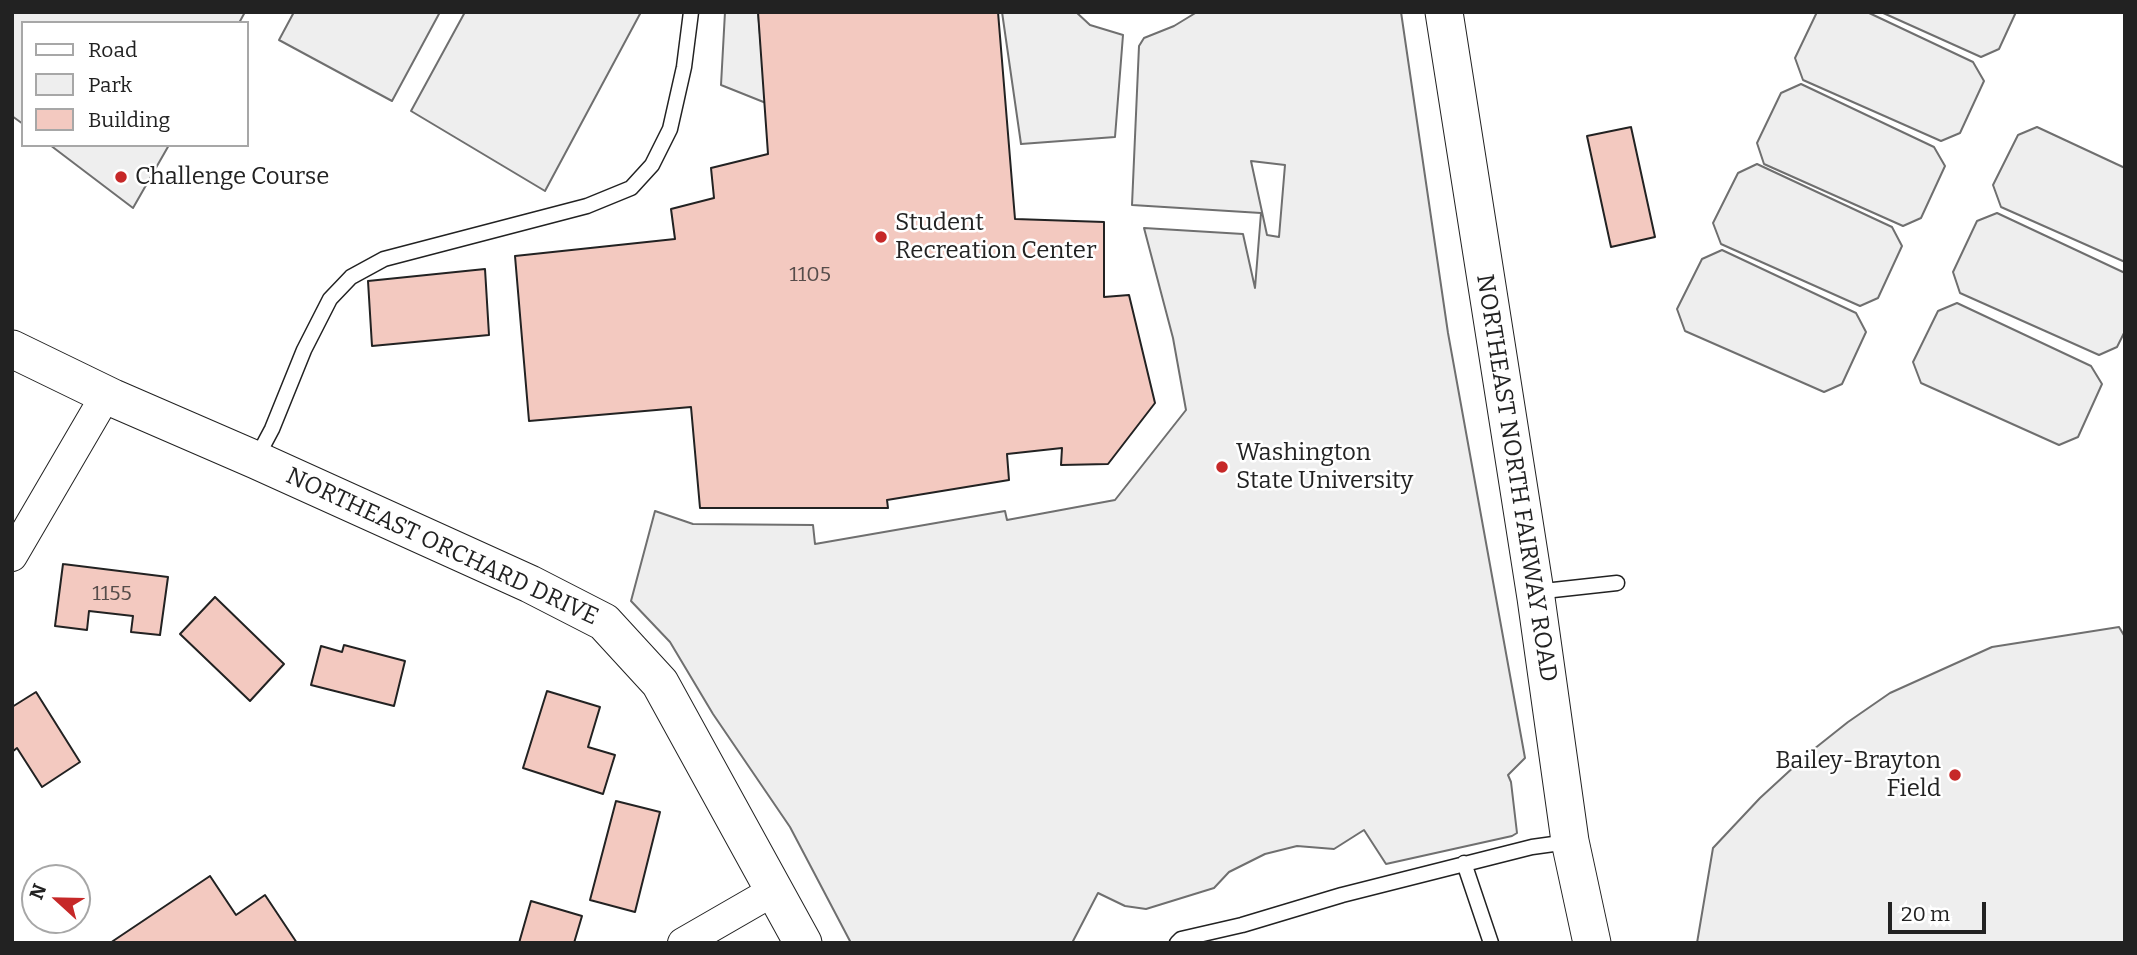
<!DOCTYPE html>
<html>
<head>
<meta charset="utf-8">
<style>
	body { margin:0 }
	#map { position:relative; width:2137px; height:955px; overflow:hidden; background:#fff; font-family:Bitter,serif }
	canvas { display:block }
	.frame { position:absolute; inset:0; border:14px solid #222; pointer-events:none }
	.legend { position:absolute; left:21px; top:21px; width:228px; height:126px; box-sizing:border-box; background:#fff; border:2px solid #a7a7a7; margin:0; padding:9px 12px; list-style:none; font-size:21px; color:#222 }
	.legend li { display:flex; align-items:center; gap:14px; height:35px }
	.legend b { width:35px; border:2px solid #a7a7a7 }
	.north { position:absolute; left:21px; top:864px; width:70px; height:70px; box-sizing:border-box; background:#fff; border:2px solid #a7a7a7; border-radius:50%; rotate:292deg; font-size:19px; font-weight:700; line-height:28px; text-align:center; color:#222 }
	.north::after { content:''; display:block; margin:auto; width:24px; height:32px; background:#c62828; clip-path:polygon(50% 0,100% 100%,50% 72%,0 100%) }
	.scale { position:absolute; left:1888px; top:902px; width:98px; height:32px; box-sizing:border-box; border:4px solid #222; border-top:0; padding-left:9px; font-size:21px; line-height:24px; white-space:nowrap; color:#222; -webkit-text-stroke:5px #fff; paint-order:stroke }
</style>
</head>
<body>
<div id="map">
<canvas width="2137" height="955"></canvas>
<div class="frame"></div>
<ul class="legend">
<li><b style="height:9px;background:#fff"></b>Road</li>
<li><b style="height:19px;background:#eee"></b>Park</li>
<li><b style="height:19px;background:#f3c9c0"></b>Building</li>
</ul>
<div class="north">N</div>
<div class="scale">20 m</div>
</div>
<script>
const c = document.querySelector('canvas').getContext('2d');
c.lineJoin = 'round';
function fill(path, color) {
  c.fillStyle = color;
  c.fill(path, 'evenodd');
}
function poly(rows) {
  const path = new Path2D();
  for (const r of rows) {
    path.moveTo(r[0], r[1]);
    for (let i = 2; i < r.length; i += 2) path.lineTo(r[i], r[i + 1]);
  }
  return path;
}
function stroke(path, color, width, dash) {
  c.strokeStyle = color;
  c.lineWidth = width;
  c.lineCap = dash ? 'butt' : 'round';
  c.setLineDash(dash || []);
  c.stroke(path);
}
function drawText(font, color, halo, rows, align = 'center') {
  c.font = font + ' Bitter,serif';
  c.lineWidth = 5;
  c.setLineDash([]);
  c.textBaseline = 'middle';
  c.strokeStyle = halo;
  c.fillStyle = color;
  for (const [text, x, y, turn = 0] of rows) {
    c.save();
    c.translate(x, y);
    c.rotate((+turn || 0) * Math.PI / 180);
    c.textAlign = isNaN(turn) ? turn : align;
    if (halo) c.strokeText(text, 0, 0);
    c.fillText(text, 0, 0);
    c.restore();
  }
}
const green = poly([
	[12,12,245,12,239,23,23,23,23,124,12,116,12,12],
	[294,12,440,12,392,101,279,40,294,12],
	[465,12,641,12,545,191,411,111,465,12],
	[725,12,758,12,766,103,721,85,725,12],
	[1002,12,1076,12,1090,25,1123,35,1115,137,1021,144,1002,12],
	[1197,12,1401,12,1448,333,1525,758,1508,775,1511,782,1517,833,1512,836,1386,864,1364,830,1334,849,1297,846,1265,854,1229,872,1214,888,1146,909,1125,906,1098,893,1072,943,851,943,790,827,713,714,670,642,631,601,655,511,693,524,813,525,815,544,1005,511,1007,520,1115,500,1186,410,1173,338,1144,228,1243,234,1255,288,1261,213,1132,205,1139,46,1144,38,1174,26,1197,12],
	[1251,161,1285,165,1279,237,1267,235,1251,161],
	[1817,12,1867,12,1973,62,1984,81,1960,133,1941,141,1803,80,1795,58,1817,12],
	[1881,12,2016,12,1999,49,1981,57,1881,12],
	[1801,84,1934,147,1945,166,1921,218,1903,226,1764,164,1757,143,1781,93,1801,84],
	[2037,127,2125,168,2125,262,2001,207,1993,185,2018,135,2037,127],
	[50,145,169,145,133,208,50,145],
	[1757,164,1892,227,1902,246,1878,298,1860,306,1721,244,1713,223,1738,173,1757,164],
	[1997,213,2125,273,2125,331,2117,347,2099,355,1960,293,1953,272,1977,221,1997,213],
	[1722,250,1856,313,1866,332,1842,384,1824,392,1685,331,1677,309,1702,259,1722,250],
	[1957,303,2091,366,2102,384,2078,437,2059,445,1921,383,1913,362,1938,311,1957,303],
	[2119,627,2125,637,2125,943,1697,943,1713,848,1760,798,1809,753,1848,722,1890,693,1992,647,2119,627]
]);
fill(green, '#eee');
stroke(green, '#6f6f6f', 2);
const building = poly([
	[758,12,998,12,1015,219,1104,222,1104,297,1129,295,1155,403,1108,464,1061,465,1062,448,1007,454,1009,480,887,500,888,508,700,508,691,407,529,421,515,256,675,239,671,209,714,198,711,168,768,154,758,12],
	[1631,127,1655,237,1611,247,1587,136,1631,127],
	[485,269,489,335,372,346,368,281,485,269],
	[63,564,168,577,160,635,131,632,133,616,89,611,87,630,55,626,63,564],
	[215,597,284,664,250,701,180,634,215,597],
	[344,645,405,661,394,706,311,685,321,646,342,652,344,645],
	[547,691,600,707,588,747,615,755,603,794,523,768,547,691],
	[36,692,80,762,42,787,17,748,12,752,12,707,36,692],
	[616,801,660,812,635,912,590,900,616,801],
	[210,876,236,915,265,895,297,943,110,943,210,876],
	[531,901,582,916,574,943,519,943,531,901]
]);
fill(building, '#f3c9c0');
stroke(building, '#222', 2);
const service = poly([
	[256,459,272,429,304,350,330,299,351,277,384,259,587,206,631,188,652,165,670,129,684,67,691,12],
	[1535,592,1617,583],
	[1464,863,1491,943],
	[1177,943,1181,939,1242,925,1342,895,1532,847,1568,842]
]);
const minor = poly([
	[12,556,106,395],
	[683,943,775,890]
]);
const tertiary = poly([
	[1444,12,1536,598,1570,841,1592,943],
	[12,349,113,398,256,460,530,584,604,622,660,683,803,943]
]);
stroke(service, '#222', 17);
stroke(minor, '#222', 32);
stroke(tertiary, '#222', 39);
stroke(service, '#fff', 14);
stroke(minor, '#fff', 30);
stroke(tertiary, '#fff', 37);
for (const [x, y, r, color] of [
	[121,177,7,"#c62828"],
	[881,237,7,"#c62828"],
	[1222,467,7,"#c62828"],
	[1955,775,7,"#c62828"]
]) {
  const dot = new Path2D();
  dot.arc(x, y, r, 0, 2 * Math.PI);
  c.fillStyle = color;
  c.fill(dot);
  stroke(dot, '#fff', 2.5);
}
drawText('21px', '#564c4a', null, [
	["1105",810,275],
	["1155",112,594]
]);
drawText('24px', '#222', '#fff', [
	["Challenge Course",135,177],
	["Student",895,223],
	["Recreation Center",895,251],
	["Washington",1236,453],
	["State University",1236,481],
	["Bailey-Brayton",1941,761,"right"],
	["Field",1941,789,"right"]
], 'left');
drawText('24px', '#222', '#fff', [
	["NORTHEAST NORTH FAIRWAY ROAD",1516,478,81],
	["NORTHEAST ORCHARD DRIVE",442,547,25]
]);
</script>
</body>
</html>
